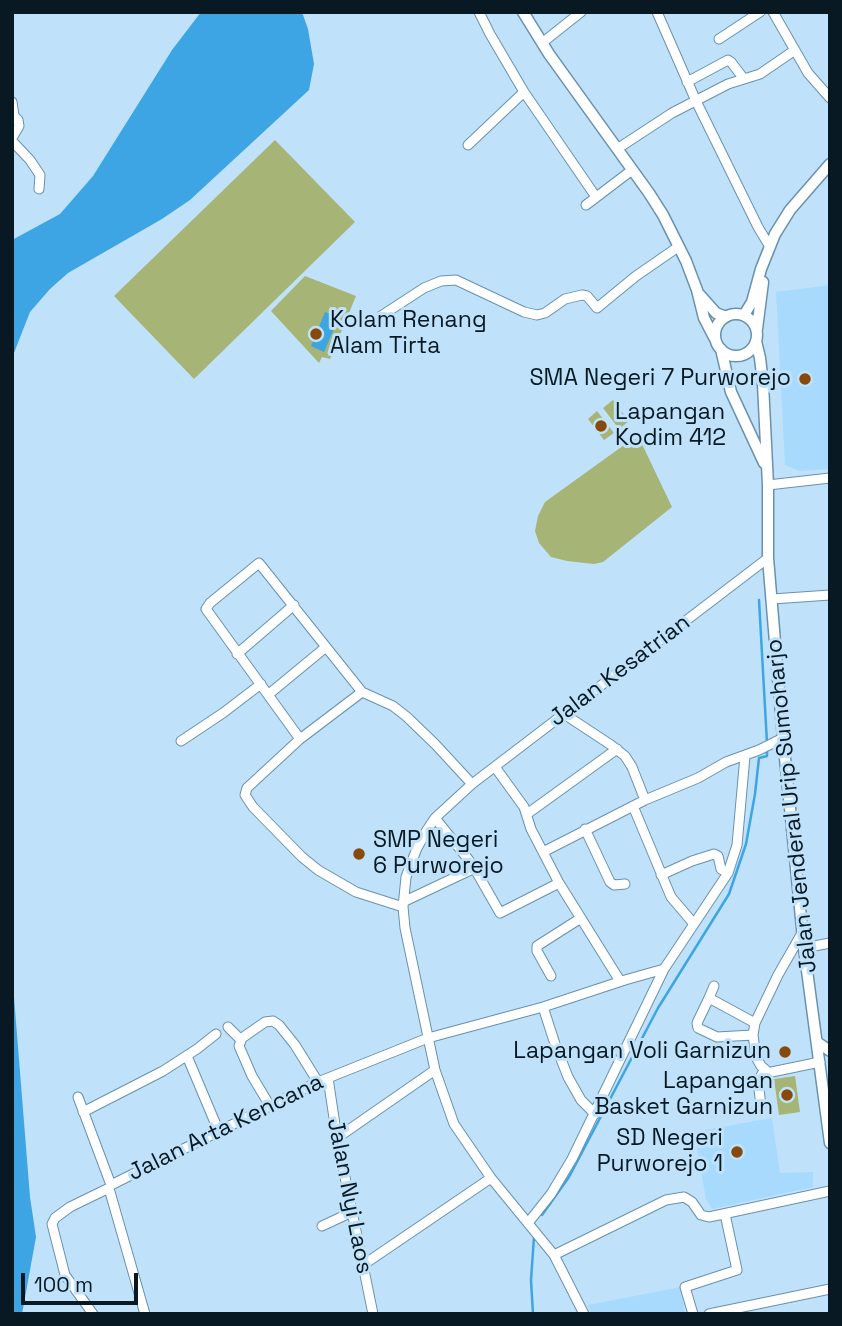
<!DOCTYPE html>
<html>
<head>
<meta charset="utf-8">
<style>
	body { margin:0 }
	#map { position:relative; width:842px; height:1326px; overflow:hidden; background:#bfe2fa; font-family:"Space Grotesk",sans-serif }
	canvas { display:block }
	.frame { position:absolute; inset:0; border:14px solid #081923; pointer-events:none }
	.scale { position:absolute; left:21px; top:1273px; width:117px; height:32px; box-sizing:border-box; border:4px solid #081923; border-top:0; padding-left:9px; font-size:21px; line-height:24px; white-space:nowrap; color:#081923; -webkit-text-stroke:5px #bfe2fa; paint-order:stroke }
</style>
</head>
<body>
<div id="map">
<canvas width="842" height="1326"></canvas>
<div class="frame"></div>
<div class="scale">100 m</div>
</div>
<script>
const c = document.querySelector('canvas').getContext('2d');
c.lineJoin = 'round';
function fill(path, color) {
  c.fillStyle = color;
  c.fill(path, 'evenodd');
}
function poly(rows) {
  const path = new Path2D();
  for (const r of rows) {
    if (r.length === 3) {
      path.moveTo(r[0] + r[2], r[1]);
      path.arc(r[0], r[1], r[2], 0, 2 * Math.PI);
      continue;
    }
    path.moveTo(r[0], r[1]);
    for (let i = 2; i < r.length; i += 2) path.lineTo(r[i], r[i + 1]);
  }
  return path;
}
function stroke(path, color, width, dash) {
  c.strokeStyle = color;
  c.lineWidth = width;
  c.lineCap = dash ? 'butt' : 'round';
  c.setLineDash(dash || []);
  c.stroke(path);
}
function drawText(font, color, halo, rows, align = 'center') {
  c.font = font + ' "Space Grotesk",sans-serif';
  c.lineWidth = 6;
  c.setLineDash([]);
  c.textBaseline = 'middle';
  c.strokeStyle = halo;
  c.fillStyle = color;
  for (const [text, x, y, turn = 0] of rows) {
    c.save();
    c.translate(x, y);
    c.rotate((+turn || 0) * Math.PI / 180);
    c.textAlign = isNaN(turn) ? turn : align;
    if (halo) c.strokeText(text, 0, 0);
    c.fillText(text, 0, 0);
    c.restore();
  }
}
fill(poly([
	[830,285,830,469,800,471,785,465,776,292],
	[772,1118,780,1173,813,1172,813,1187,712,1209,706,1199,694,1132],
	[681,1287,685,1314,591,1314,588,1305]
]), '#a7dafd');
fill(poly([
	[275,140,355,222,194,379,114,296],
	[305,276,356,296,330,359,322,357,319,363,271,311],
	[613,400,629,421,619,429,603,408],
	[597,411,614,433,604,440,588,419],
	[635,439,641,442,672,507,603,562,594,564,567,561,551,557,539,543,535,531,538,516,545,502,631,440],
	[795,1076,800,1112,779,1115,774,1079]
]), '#a6b475');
fill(poly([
	[201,12,302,12,308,29,314,64,309,90,190,200,162,219,68,273,50,289,30,312,12,358,12,240,60,214,93,176,172,50],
	[325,312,339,317,324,352,311,346],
	[12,972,30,1197,36,1237,22,1314,12,1314]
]), '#3da5e3');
stroke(poly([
	[759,600,767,743],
	[542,1215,569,1177,658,1008,729,894,746,844,755,794,759,758,767,756,767,750],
	[533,1314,531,1280,534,1237]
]), '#3da5e3', 2.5);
const minor = poly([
	[479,12,490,34,524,92,596,197],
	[657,12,696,101,758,227,770,247],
	[773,12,808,73,830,98],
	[719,39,760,12],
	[542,43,581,12],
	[687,82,728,60,731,62,744,79],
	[12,102,14,116],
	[12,114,18,120,19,126,12,138],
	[12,141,30,160,40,175,39,189],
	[468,145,524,92],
	[617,149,672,113,728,84,760,74,795,50],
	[586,205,632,170],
	[381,316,424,288,441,281,456,280,524,312,537,315,545,313,565,299,582,295,587,296,597,308,636,276,678,247],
	[768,485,830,478],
	[772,599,830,595],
	[237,654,294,605],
	[362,692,300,739,247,788,245,795,253,807,302,857,318,870,356,892,403,907],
	[269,694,326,647],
	[564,714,611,745,625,756,632,767,645,800],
	[300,739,206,609,210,603,259,563,362,692,393,706,407,717,435,744,472,784],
	[181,741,223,713,261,684],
	[633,806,671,897,694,924],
	[527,814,617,749],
	[435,818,472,864,500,913,559,883,531,829,524,807,495,767],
	[585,829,610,882,614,885,625,884],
	[543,852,645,800,698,778,726,762,759,750,783,738],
	[661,875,692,861,714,854,718,856,721,869,728,873],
	[559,883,620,981],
	[403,902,475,868],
	[804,948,830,943],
	[551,976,537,951,537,946,581,918],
	[714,986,709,998,755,1023],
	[709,998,697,1023,698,1028,717,1037,753,1035],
	[543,1007,555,1044,568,1077,581,1100,595,1114],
	[228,1027,241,1040],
	[187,1056,219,1132],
	[768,1072,761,1066,756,1057,753,1035,755,1023,778,975,802,933],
	[328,1078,337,1138,373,1314],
	[78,1097,111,1185],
	[270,1106,252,1076,239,1046,242,1038,265,1022,273,1021,279,1025,295,1045,318,1082],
	[757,1109,761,1105,758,1082,762,1074,820,1062],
	[83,1112,163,1071,197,1049,216,1034],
	[337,1138,435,1070],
	[528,1223,551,1194,572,1159,664,969,728,873,737,845,745,756],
	[322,1226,352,1212],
	[554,1255,666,1200,684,1197,692,1202,701,1215,709,1217,830,1191],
	[363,1265,491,1178],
	[93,1314,65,1275,52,1224,55,1218,70,1207,109,1188],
	[145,1314,110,1192,109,1188,111,1185,318,1082,428,1038,543,1007,625,980,664,969],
	[584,1314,554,1255,491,1178,454,1124,435,1070,405,928,403,907,406,877,417,848,427,830,435,818,472,784,768,558],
	[693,1314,685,1287,737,1270,725,1214],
	[709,1314,830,1289]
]);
const major = poly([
	[523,12,549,54,649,193,663,215,686,261,697,290,704,318,716,341],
	[700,295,716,313,726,317],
	[736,335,21],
	[744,315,752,302,761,269,775,234,790,210,830,164],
	[757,329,763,282],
	[756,341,760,358,763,384,768,485,768,558,783,738,804,948,830,1143],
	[721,349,731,392,764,463],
	[817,1042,830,1051]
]);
stroke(minor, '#6891ae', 11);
stroke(major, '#6891ae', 13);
stroke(minor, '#fff', 9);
stroke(major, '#fff', 10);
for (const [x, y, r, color] of [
	[316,334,7,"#874a0a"],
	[805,379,7,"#874a0a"],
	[601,426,7,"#874a0a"],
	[359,854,7,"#874a0a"],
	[785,1052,7,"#874a0a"],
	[787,1095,7,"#874a0a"],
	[737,1152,7,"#874a0a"]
]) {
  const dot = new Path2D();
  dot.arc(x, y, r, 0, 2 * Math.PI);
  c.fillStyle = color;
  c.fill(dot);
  stroke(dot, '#bfe2fa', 2.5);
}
drawText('23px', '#081923', '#bfe2fa', [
	["Kolam Renang",330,321,"left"],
	["Alam Tirta",330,347,"left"],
	["SMA Negeri 7 Purworejo",791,379],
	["Lapangan",615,413,"left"],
	["Kodim 412",615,439,"left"],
	["SMP Negeri",373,841,"left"],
	["6 Purworejo",373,867,"left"],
	["Lapangan Voli Garnizun",771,1052],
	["Lapangan",773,1082],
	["Basket Garnizun",773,1108],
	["SD Negeri",723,1139],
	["Purworejo 1",723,1165]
], 'right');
drawText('23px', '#081923', '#bfe2fa', [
	["Jalan Kesatrian",620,671,-37],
	["Jalan Jenderal Urip Sumoharjo",792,806,-96],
	["Jalan Arta Kencana",226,1128,-26],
	["Jalan Nyi Laos",349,1196,79]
]);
</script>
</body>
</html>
